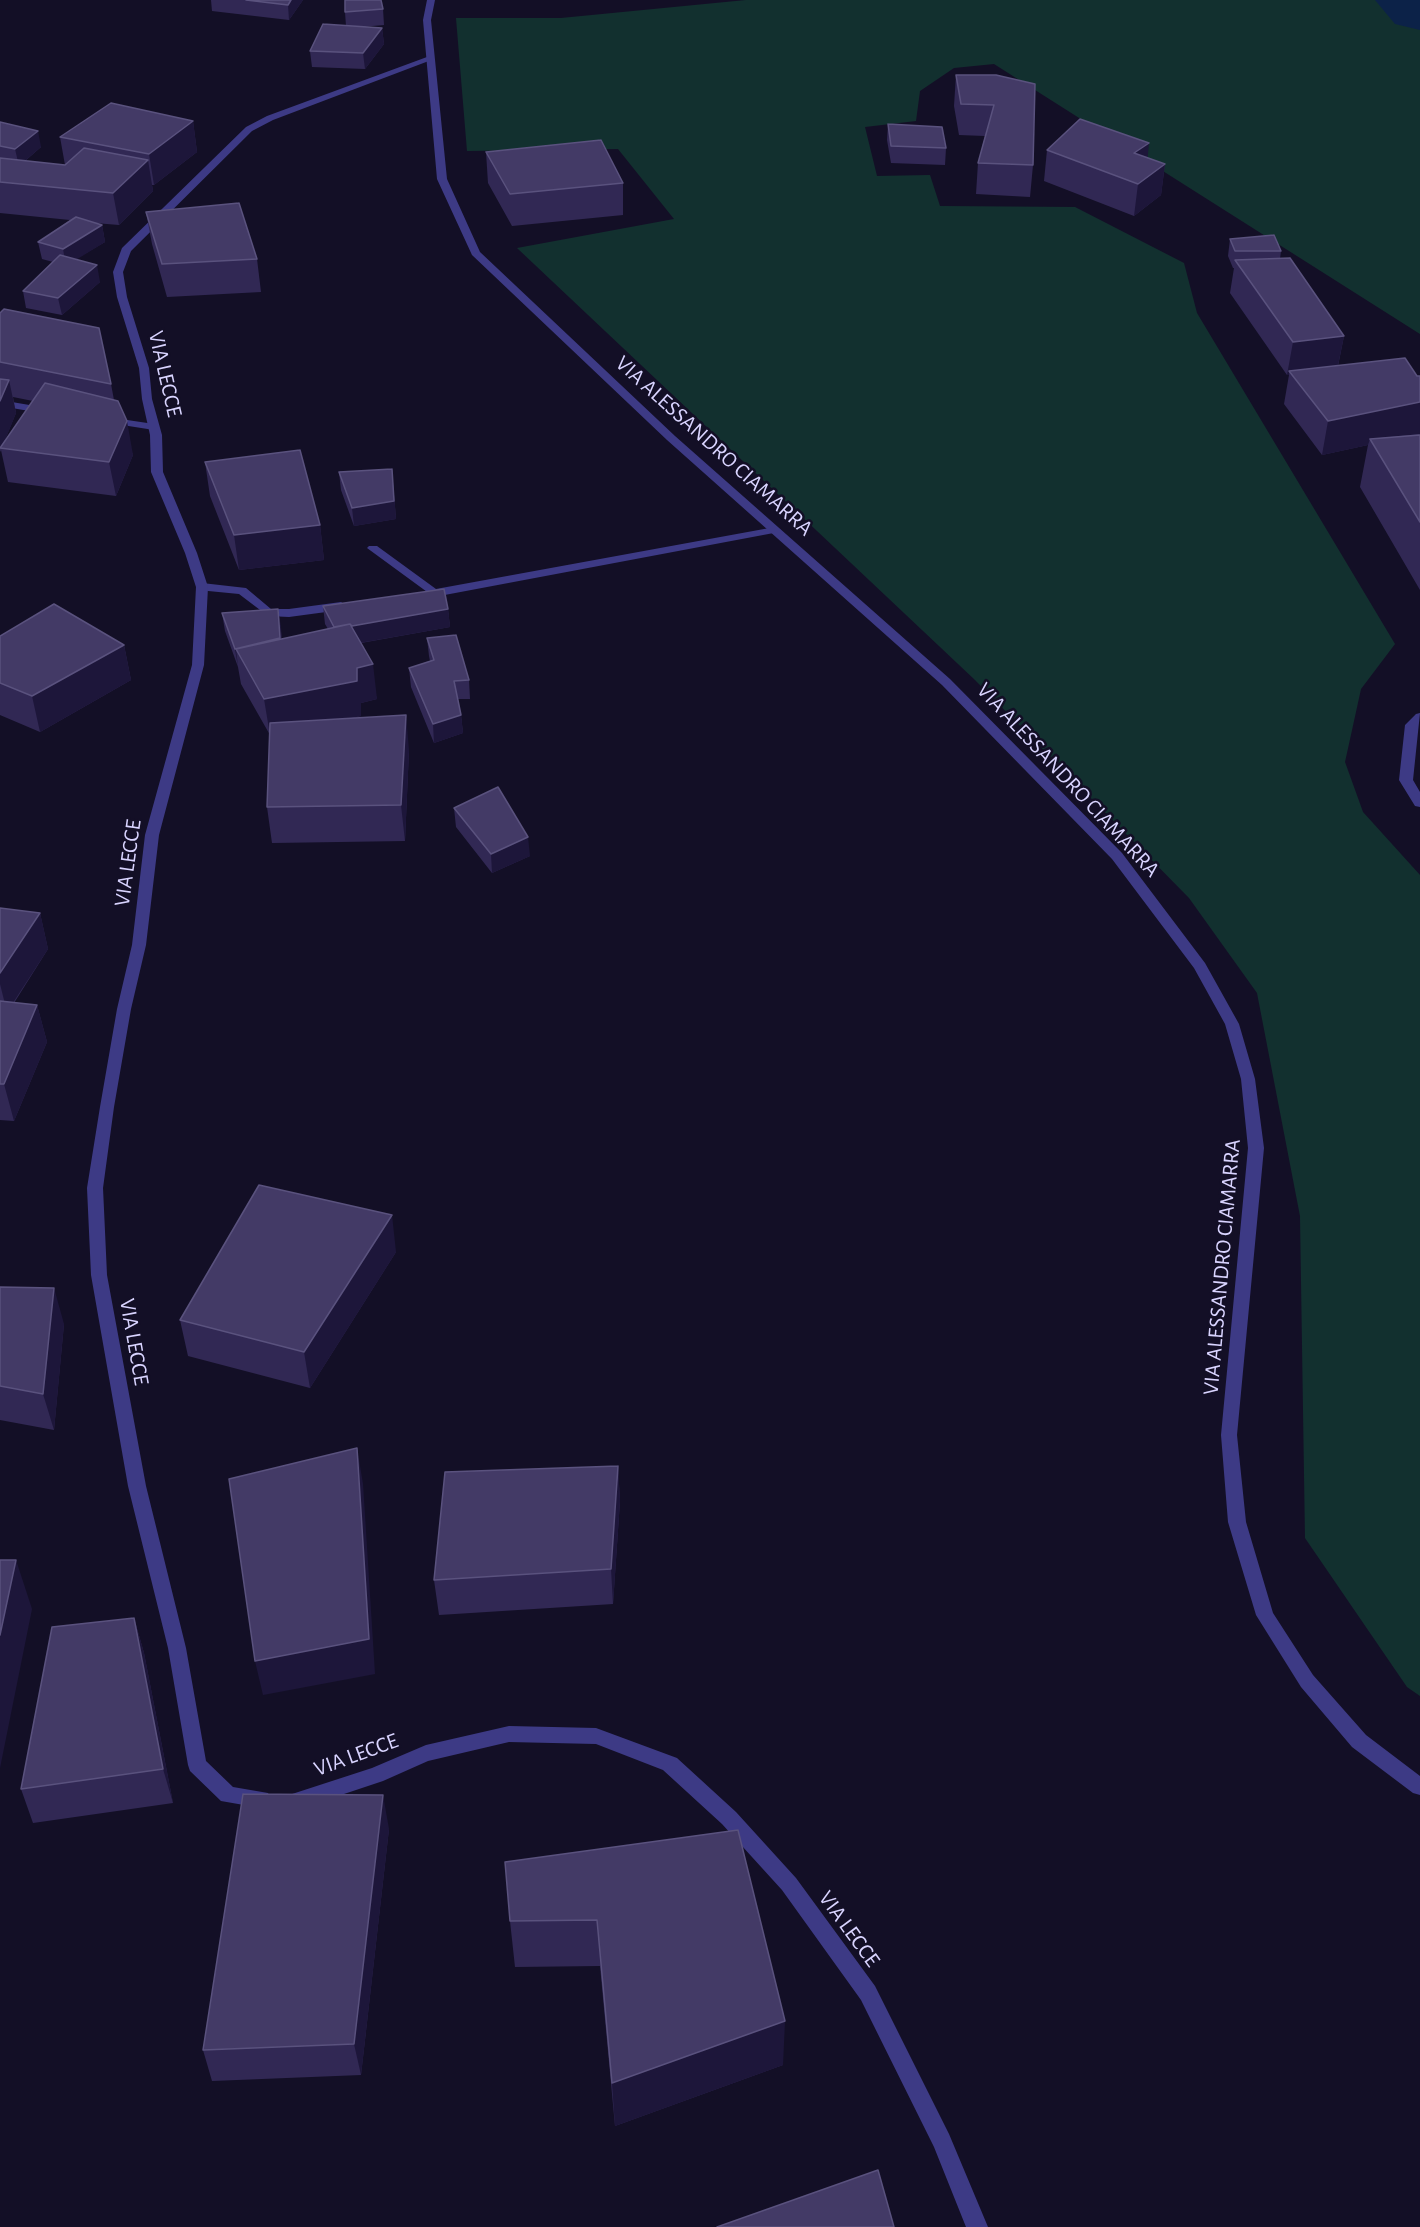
<!DOCTYPE html>
<html>
<head>
<meta charset="utf-8">
<style>
	body { margin:0 }
	canvas { display:block; background:#130f26 }
</style>
</head>
<body>
<canvas width="1420" height="2227"></canvas>
<script>
const c = document.querySelector('canvas').getContext('2d');
c.lineJoin = 'round';
function fill(path, color) {
  c.fillStyle = color;
  c.fill(path, 'evenodd');
}
function poly(rows) {
  const path = new Path2D();
  for (const r of rows) {
    path.moveTo(r[0], r[1]);
    for (let i = 2; i < r.length; i += 2) path.lineTo(r[i], r[i + 1]);
  }
  return path;
}
function stroke(path, color, width, dash) {
  c.strokeStyle = color;
  c.lineWidth = width;
  c.lineCap = dash ? 'butt' : 'round';
  c.setLineDash(dash || []);
  c.stroke(path);
}
function drawText(font, color, halo, rows, align = 'center') {
  c.font = font + ' "Alegreya Sans",sans-serif';
  c.lineWidth = 5;
  c.setLineDash([]);
  c.textBaseline = 'middle';
  c.strokeStyle = halo;
  c.fillStyle = color;
  for (const [text, x, y, turn = 0] of rows) {
    c.save();
    c.translate(x, y);
    c.rotate((+turn || 0) * Math.PI / 180);
    c.textAlign = isNaN(turn) ? turn : align;
    if (halo) c.strokeText(text, 0, 0);
    c.fillText(text, 0, 0);
    c.restore();
  }
}
fill(poly([
	[746,0,1420,0,1420,334,994,64,954,68,920,91,916,121,865,127,877,176,930,175,940,206,1075,207,1184,263,1197,313,1395,644,1361,689,1345,762,1363,812,1420,875,1420,1696,1407,1687,1305,1538,1300,1216,1257,993,1189,898,975,680,517,248,674,219,618,149,467,151,456,18,561,18]
]), '#12302f');
fill(poly([
	[1375,0,1420,0,1420,30,1395,24,1375,0]
]), '#0c2248');
fill(poly([
	[0,400,47,408,52,411,47,414,0,406,0,400],
	[107,417,154,424,159,427,154,430,103,422,103,418,107,417],
	[775,527,781,530,779,532,434,597,367,548,369,546,377,546,436,589,775,527],
	[202,583,246,588,271,609,289,609,341,602,347,606,341,610,289,617,268,616,239,594,198,590,196,587,202,583]
]), '#3d3a85');
fill(poly([
	[427,57,434,59,273,120,252,131,131,251,123,272,127,297,149,368,152,399,162,435,163,472,197,553,208,587,204,665,159,835,146,945,131,1009,114,1107,103,1188,107,1275,146,1486,186,1648,206,1761,233,1787,268,1793,271,1799,268,1805,261,1808,221,1801,190,1771,188,1765,168,1648,128,1486,91,1275,87,1188,100,1107,117,1009,132,945,145,835,192,665,196,587,185,553,151,472,150,435,142,399,139,368,117,297,113,272,122,248,246,127,267,116,427,57],
	[509,1726,596,1728,677,1758,736,1812,796,1878,875,1986,949,2134,988,2227,966,2227,934,2147,861,2000,782,1890,722,1824,663,1770,596,1744,509,1742,428,1761,383,1781,296,1810,289,1807,286,1801,289,1795,372,1768,426,1745,509,1726]
]), '#3d3a85');
fill(poly([
	[427,0,435,0,431,20,447,179,480,252,675,436,950,679,1122,853,1205,963,1239,1024,1255,1079,1264,1148,1237,1435,1246,1522,1273,1613,1313,1675,1366,1735,1420,1776,1420,1795,1413,1793,1352,1747,1301,1687,1256,1615,1228,1522,1221,1435,1248,1148,1241,1079,1225,1024,1194,968,1112,859,942,685,667,440,472,255,437,179,423,20,427,0],
	[1420,713,1413,780,1420,792,1420,807,1415,806,1399,780,1405,725,1416,714,1420,713]
]), '#3d3a85');
fill(poly([
	[211,0,303,0,289,20,212,11],
	[383,9,384,25,361,27,382,28,384,44,365,69,312,67,310,51,346,26,345,12],
	[956,75,996,75,1033,165,1030,197,976,194,978,163,985,136,959,135,954,106],
	[193,121,197,152,154,185,152,185,153,191,119,225,95,223,102,225,105,242,76,259,100,282,62,315,26,308,23,291,53,262,42,259,38,242,70,220,0,213,0,122,41,147,25,161,65,165,60,137],
	[888,124,946,148,945,165,891,163,887,140],
	[1047,150,1148,158,1165,164,1161,195,1134,216,1044,181],
	[486,152,623,183,623,215,512,226,488,183],
	[146,212,257,259,261,292,167,297,152,244],
	[1230,239,1281,251,1280,259,1344,336,1338,366,1420,435,1420,590,1360,487,1368,445,1322,455,1284,404,1289,375,1287,375,1230,293,1234,268,1233,268,1228,256],
	[0,313,111,384,114,400,133,455,116,496,8,482,1,450,0,452],
	[13,397,33,401,4,442,16,413],
	[205,462,320,525,324,560,239,570,210,496],
	[392,469,396,519,354,526,341,490,339,472],
	[323,606,448,609,450,627,361,643,377,699,361,703,361,716,354,718,409,750,405,841,272,843,267,807,270,735,241,684,238,667,225,631,222,613,278,609,282,639,328,629,325,624],
	[0,636,124,645,131,680,40,732,0,715],
	[427,638,469,680,470,699,458,699,461,715,463,733,434,743,411,687,409,668,430,661,429,656],
	[454,808,530,856,492,873,456,827],
	[0,908,40,913,48,949,14,1003,37,1005,47,1042,14,1121,0,1120],
	[396,1252,310,1388,188,1356,180,1320],
	[0,1287,64,1324,54,1430,0,1420],
	[618,1466,620,1501,613,1604,439,1615,434,1580],
	[134,1618,144,1653,173,1803,33,1823,21,1789],
	[389,1829,361,2075,212,2081,203,2050],
	[738,1830,783,2065,615,2126,600,1966,515,1967,510,1921]
]), '#312854');
fill(poly([
	[291,0,303,0,289,20,288,5],
	[382,28,384,44,365,69,363,53],
	[193,121,197,152,154,185,149,154],
	[38,131,41,147,19,166,15,149],
	[1149,143,1146,175,1134,153],
	[148,160,153,191,119,225,113,193],
	[1165,164,1161,195,1134,216,1138,184],
	[102,225,105,242,66,266,63,249],
	[97,265,100,282,62,315,58,298],
	[1344,336,1337,370,1289,371,1289,375,1287,375,1293,342],
	[9,380,16,413,2,448,0,448,0,452,0,401],
	[1420,402,1420,434,1370,439,1368,445,1322,455,1328,421],
	[127,421,133,455,116,496,109,462],
	[392,469,396,519,354,526,352,508],
	[320,525,324,560,239,570,234,535],
	[278,609,281,627,283,656,236,649,238,667,235,649],
	[448,609,450,627,337,647,335,629],
	[124,645,131,680,40,732,32,696],
	[373,664,377,699,361,703,361,716,270,735,264,699,357,668],
	[406,715,409,750,405,841,401,805],
	[461,715,463,733,434,743,433,724],
	[528,837,530,856,492,873,491,854],
	[40,913,48,949,7,1012,0,984,0,973],
	[37,1005,47,1042,14,1121,4,1084],
	[392,1215,396,1252,310,1388,304,1352],
	[54,1288,64,1324,54,1430,43,1394],
	[357,1448,363,1484,375,1674,263,1695,255,1661],
	[618,1466,620,1501,613,1604,611,1569],
	[16,1560,32,1609,0,1768,0,1635],
	[134,1618,144,1653,173,1803,163,1769],
	[383,1795,389,1829,361,2075,354,2044],
	[785,2021,783,2065,615,2126,612,2083]
]), '#1d163a');
const building = poly([
	[246,0,291,0,288,5,246,0],
	[345,0,381,0,383,9,345,12,345,0],
	[323,24,382,28,363,53,310,51,323,24],
	[956,75,996,75,1035,84,1033,165,978,163,994,105,961,104,956,75],
	[111,103,193,121,149,154,60,137,111,103],
	[1080,119,1149,143,1134,153,1165,164,1138,184,1047,150,1080,119],
	[0,122,38,131,15,149,0,146,0,122],
	[888,124,942,127,946,148,891,146,888,124],
	[601,140,623,183,510,194,486,152,601,140],
	[84,148,148,160,113,193,0,182,0,158,65,165,84,148],
	[239,203,257,259,162,264,146,212,239,203],
	[76,217,102,225,63,249,38,242,76,217],
	[1274,235,1281,251,1235,251,1230,239,1274,235],
	[60,255,97,265,58,298,23,291,60,255],
	[1290,258,1344,336,1293,342,1235,260,1290,258],
	[4,309,99,328,111,384,0,362,0,313,4,309],
	[1405,358,1417,376,1420,376,1420,402,1328,421,1289,371,1405,358],
	[0,379,9,380,0,401,0,379],
	[45,383,118,401,127,421,109,462,0,448,45,383],
	[1420,435,1420,522,1370,439,1420,435],
	[300,450,320,525,234,535,205,462,300,450],
	[392,469,394,501,352,508,339,472,392,469],
	[444,589,448,609,352,626,350,624,334,627,323,606,444,589],
	[54,604,124,645,32,696,0,683,0,636,54,604],
	[278,609,280,638,235,649,222,613,278,609],
	[350,624,373,664,357,668,357,681,264,699,236,649,350,624],
	[456,635,469,680,454,681,461,715,433,724,409,668,434,660,427,638,456,635],
	[406,715,401,805,267,807,270,723,406,715],
	[498,787,528,837,491,854,454,808,498,787],
	[0,908,40,913,0,973,0,908],
	[0,1001,37,1005,4,1084,0,1084,0,1001],
	[259,1185,392,1215,304,1352,180,1320,259,1185],
	[0,1287,54,1288,43,1394,0,1386,0,1287],
	[357,1448,369,1639,255,1661,229,1479,357,1448],
	[618,1466,611,1569,434,1580,445,1472,618,1466],
	[0,1560,16,1560,0,1635,0,1560],
	[134,1618,163,1769,21,1789,52,1627,134,1618],
	[243,1794,383,1795,354,2044,203,2050,243,1794],
	[738,1830,785,2021,612,2083,597,1920,510,1921,505,1862,738,1830],
	[878,2170,894,2227,717,2227,878,2170]
]);
fill(building, '#433a66');
stroke(building, '#5a527e', 1.5);
drawText('22px', '#d9d4ff', '#130f26', [
	["VIA LECCE",165,374,77],
	["VIA ALESSANDRO CIAMARRA",714,446,42],
	["VIA ALESSANDRO CIAMARRA",1068,780,47],
	["VIA LECCE",128,863,-82],
	["VIA ALESSANDRO CIAMARRA",1222,1267,-85],
	["VIA LECCE",134,1342,80],
	["VIA LECCE",356,1755,-20],
	["VIA LECCE",849,1929,54]
]);
</script>
</body>
</html>
